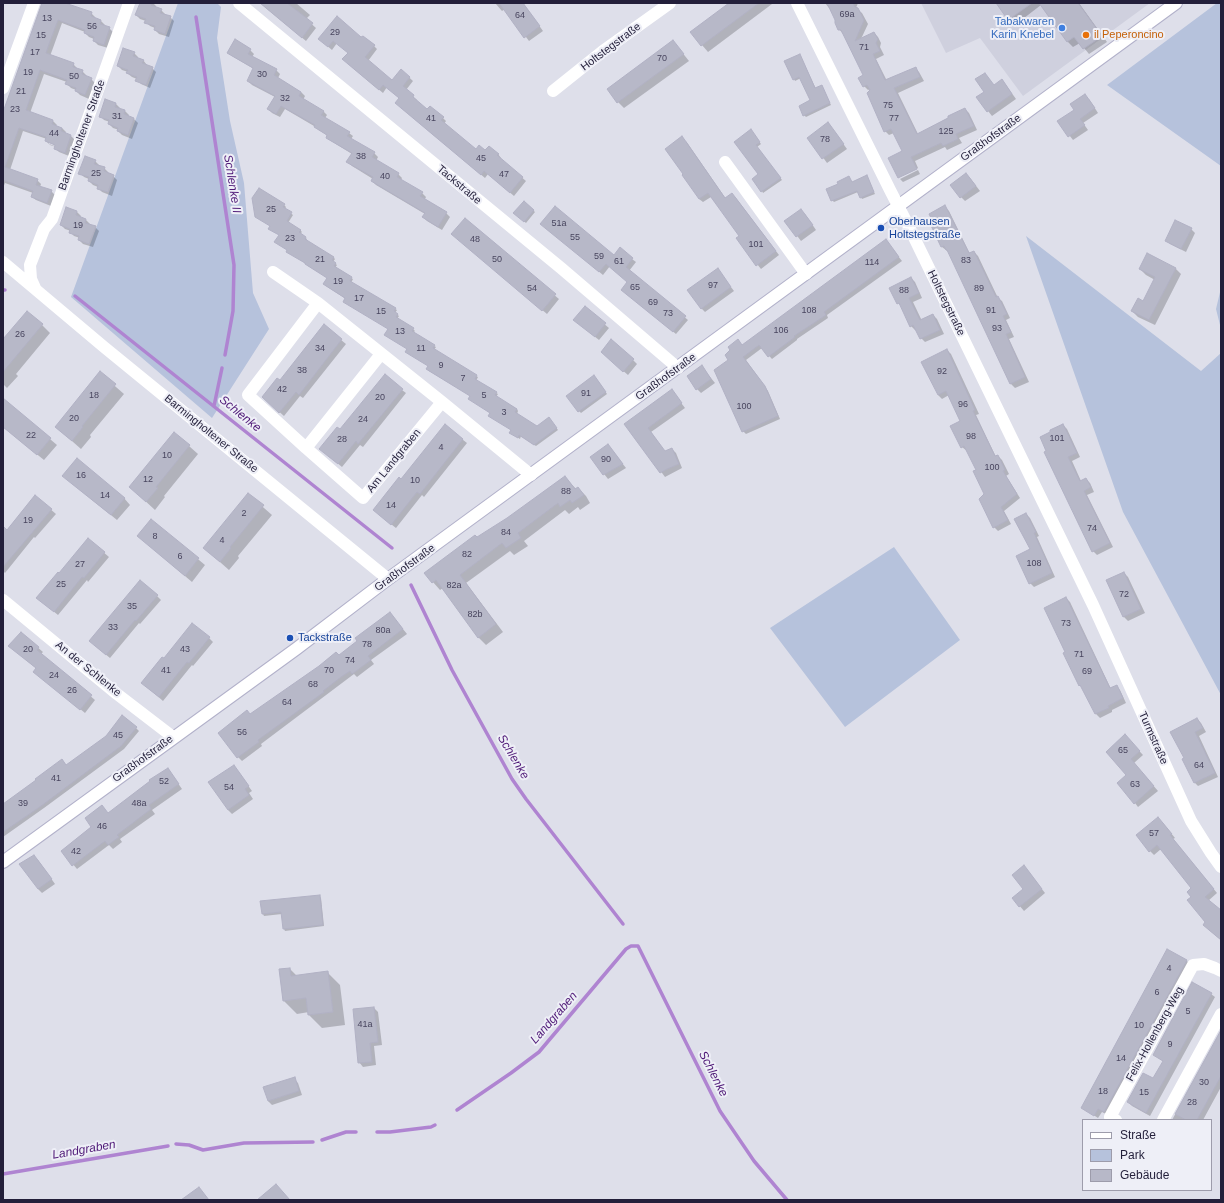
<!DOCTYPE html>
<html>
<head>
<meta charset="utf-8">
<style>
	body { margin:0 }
	#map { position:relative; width:1224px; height:1203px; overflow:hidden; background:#dedfea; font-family:Helvetica,sans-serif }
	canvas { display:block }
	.frame { position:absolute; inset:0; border:4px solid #231f3a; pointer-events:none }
	.legend { position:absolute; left:1082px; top:1119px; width:130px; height:72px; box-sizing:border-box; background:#eeeff7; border:1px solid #9d9cab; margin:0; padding:5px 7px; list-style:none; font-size:12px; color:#231f3a }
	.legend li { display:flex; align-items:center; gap:8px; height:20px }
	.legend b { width:20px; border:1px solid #9d9cab }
</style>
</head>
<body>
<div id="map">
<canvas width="1224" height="1203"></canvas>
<div class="frame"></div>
<ul class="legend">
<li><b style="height:5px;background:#fff"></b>Straße</li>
<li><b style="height:11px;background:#b6c2dc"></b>Park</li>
<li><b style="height:11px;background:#b7b8c8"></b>Gebäude</li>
</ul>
</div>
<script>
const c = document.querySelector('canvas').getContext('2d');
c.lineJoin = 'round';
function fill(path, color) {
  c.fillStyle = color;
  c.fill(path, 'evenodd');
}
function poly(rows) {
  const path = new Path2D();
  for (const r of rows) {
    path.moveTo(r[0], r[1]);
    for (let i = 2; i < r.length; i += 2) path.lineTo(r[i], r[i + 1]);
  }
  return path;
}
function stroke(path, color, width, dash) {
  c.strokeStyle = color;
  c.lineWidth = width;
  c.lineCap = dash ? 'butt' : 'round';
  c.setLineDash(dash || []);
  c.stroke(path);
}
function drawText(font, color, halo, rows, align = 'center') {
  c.font = font + ' Helvetica,sans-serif';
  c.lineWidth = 4;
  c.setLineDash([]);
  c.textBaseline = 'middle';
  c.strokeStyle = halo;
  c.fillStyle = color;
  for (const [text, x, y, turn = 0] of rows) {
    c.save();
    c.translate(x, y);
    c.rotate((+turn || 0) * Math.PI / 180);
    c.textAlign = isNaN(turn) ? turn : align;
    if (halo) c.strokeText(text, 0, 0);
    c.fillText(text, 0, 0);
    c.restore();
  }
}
fill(poly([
	[921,3,1150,3,1023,96,980,38,946,53]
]), '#cfd0de');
fill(poly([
	[178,3,217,3,221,7,217,38,230,121,244,183,253,293,269,329,212,418,71,297],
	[1217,3,1221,3,1221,166,1107,85],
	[1026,236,1201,371,1221,353,1221,695,1123,512],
	[1221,288,1221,329,1216,309],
	[894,547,960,640,845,727,770,628]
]), '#b6c2dc');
fill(poly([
	[43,3,69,3,69,5,91,13,95,17,95,19,101,21,105,25,104,26,109,28,113,32,108,48,98,45,94,41,94,39,89,37,85,33,85,32,62,23,53,48,50,56,73,64,77,68,77,69,82,71,86,75,86,77,91,79,95,83,89,99,80,95,76,91,76,90,71,88,67,84,67,82,44,74,30,113,53,121,57,125,56,126,62,128,66,132,65,134,71,136,75,140,69,156,59,152,55,148,56,147,50,145,46,141,47,139,23,131,10,170,37,180,41,184,40,187,51,191,55,195,51,206,36,200,32,197,33,193,5,183,3,188,3,115],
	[49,142,60,148,49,144],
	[141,3,153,3,156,6,156,8,161,10,165,14,165,15,170,17,174,21,169,37,159,34,155,30,155,28,150,26,146,22,146,21,140,19,136,15],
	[260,3,296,3,310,15,306,19,316,28,306,41],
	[495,3,523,3,543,31,529,41,505,9,502,11],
	[731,3,771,3,772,4,708,52,702,45],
	[825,3,858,3,856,8,862,13,868,24,861,39,874,33,878,37,881,43,880,47,884,55,876,59,887,81,915,68,919,72,924,81,898,93,918,134,965,109,969,113,977,130,959,138,962,143,947,150,945,147,915,161,918,168,899,177,899,178,890,158,903,152,894,133,889,135,885,131,873,88,868,90,864,86,865,76,843,34,839,29,833,13],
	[997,3,1079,3,1107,42,1089,54,1080,43,1073,47,1068,42,1041,5,1015,25],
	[319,39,361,39,374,46,377,49,368,61,392,81,401,70,413,81,406,90,417,100,416,101,428,111,443,118,446,121,444,124,476,150,498,154,501,158,500,159,526,181,514,196,488,174,485,178,400,107,400,99,387,87,383,93,347,63,349,53,337,43,332,50],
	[673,41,689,61,624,108,618,102],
	[250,50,254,54,252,57,276,70,280,74,278,78,301,92,305,96,303,100,323,111,327,115,325,118,349,133,353,136,351,139,374,153,378,157,376,161,398,174,402,178,401,180,422,193,426,197,425,199,446,213,450,217,442,230,427,221,423,217,425,214,376,185,372,181,373,179,352,166,348,162,352,154,331,141,327,137,328,136,319,130,314,126,285,109,280,117,272,113,268,109,275,97,252,85,248,81,254,69,232,56,228,52],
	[134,53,138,57,138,58,143,60,147,65,147,66,152,68,156,72,150,88,141,84,137,80,137,79,132,77,127,73,128,72,122,70,118,66],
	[801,57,816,89,822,86,831,105,806,117,804,115,811,101,801,78,795,81,794,79],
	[985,74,994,86,1006,85,1016,99,992,116,977,97,985,92],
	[1089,99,1098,113,1083,123,1088,130,1073,140,1059,122],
	[106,100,116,104,120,108,119,109,125,111,129,115,128,117,134,119,138,123,132,139,122,135,118,131,119,130,113,128,109,124,110,122,104,120,100,116],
	[828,123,847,149,827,163,809,138],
	[752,132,761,144,757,147,782,180,763,193,762,191],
	[686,141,726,199,736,198,779,255,761,269,737,239,741,236,711,197,703,202,699,199],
	[95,161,99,165,99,166,104,168,108,172,108,174,113,176,117,180,112,196,102,192,98,188,98,187,93,185,89,181,89,179,84,177,80,173],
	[918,170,920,174,903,182,900,179],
	[867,176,875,194,862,199,858,192,834,202,832,200,839,184,849,177,852,182],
	[970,178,980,191,965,201,961,197],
	[524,202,535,212,526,223,515,213],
	[284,205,286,207,285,209,293,215,288,223,300,230,302,232,300,234,307,239,306,241,333,257,335,259,333,262,337,265,335,268,351,278,353,279,351,283,395,309,397,310,395,313,399,316,397,319,413,329,415,331,413,333,434,346,436,347,434,350,476,376,478,377,476,381,496,393,498,394,496,397,517,409,518,411,517,414,538,427,550,420,558,430,536,446,521,436,520,439,512,434,512,430,471,396,429,371,427,369,429,366,408,349,389,329,346,299,326,286,324,284,328,278,308,266,306,264,288,250,280,235,271,226,258,218],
	[945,207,949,211,970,254,974,252,978,256,998,298,1002,301,1010,318,1006,320,1014,337,1009,339,1029,382,1015,388,1011,384,950,253,942,247],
	[67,209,77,212,81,216,80,218,86,220,90,224,89,225,95,227,99,231,93,247,83,244,79,240,80,238,74,236,70,232,71,231,65,229,61,225],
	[805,214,816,230,801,241,786,221],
	[465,220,559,299,547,314,457,238],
	[545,227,614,256,632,259,636,262,629,271,688,320,676,334,625,293,628,282,610,266,603,275],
	[1191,229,1195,233,1186,252,1170,244,1166,240],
	[886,241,902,261,827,315,828,318,797,339,797,340,772,359,762,348,746,360,768,391,780,419,746,434,743,431,729,360,738,341,743,346],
	[1175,268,1181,274,1155,325,1138,317,1132,311,1143,302,1155,280,1146,275,1140,269],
	[718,270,734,291,705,312,701,308],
	[911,278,915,282,922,298,913,302,922,321,933,315,937,319,944,334,925,342,921,338,916,330,915,330,911,326,902,307,898,303],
	[585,308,609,328,599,340,579,324],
	[42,325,50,333,16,374,18,376,7,388,3,384,3,340],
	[324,326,346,344,303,398,300,396,284,416,267,401,280,381],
	[947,350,951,354,979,414,976,415,996,457,998,456,1002,460,1009,474,1006,476,1020,498,1004,511,1011,524,998,531,994,527,986,495,977,470,967,451,962,447,962,421,949,395,942,399,938,395],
	[606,356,633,360,637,364,628,375],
	[702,367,715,383,701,393,697,389],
	[100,373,124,394,90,435,91,437,81,449,56,427],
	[596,378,607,394,581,413,579,411],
	[402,390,406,393,363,447,360,445,342,467,325,453,340,431],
	[672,391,685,408,651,432,665,452,672,449,676,453,682,468,665,477,626,424],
	[3,399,57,445,44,460,3,427],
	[1063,425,1067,429,1080,457,1072,461,1081,481,1086,479,1090,483,1094,492,1087,495,1113,547,1097,555,1093,551,1048,452],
	[445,426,467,443,424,497,422,495,396,528,378,514,402,481],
	[608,445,626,468,608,479,591,457],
	[189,446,198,454,164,496,165,497,155,510,130,487],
	[565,477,576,489,578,488,586,496,590,503,580,510,578,507,569,514,565,510,524,541,528,546,514,555,510,551,466,583,503,632,486,645,478,637,443,588,440,590,425,573,508,519],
	[70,482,124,498,130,505,117,520],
	[248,494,272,515,238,556,239,558,229,570,204,548],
	[35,496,56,514,35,538,34,537,5,573,3,571,3,535],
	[1026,514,1030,518,1039,536,1037,537,1055,577,1034,587,1030,583,1031,550],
	[151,520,205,565,192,582,138,536],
	[88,539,109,557,88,582,87,580,58,615,42,602,59,574],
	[1124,573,1128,577,1145,613,1128,621,1124,617,1107,581],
	[157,596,161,600,140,624,139,623,110,658,94,645],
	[1066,598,1070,602,1111,689,1116,686,1120,690,1126,703,1112,710,1112,712,1100,718,1096,714,1084,689,1080,685,1065,653,1067,652],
	[390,613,407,634,371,660,374,664,357,677,354,674,261,744,262,746,242,761,238,757,220,733,251,715,319,667,339,656,359,642],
	[21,633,43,652,41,654,95,700,85,713,39,675,37,669,14,650],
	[209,638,213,642,193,666,192,665,163,701,147,687,164,660],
	[1197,719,1201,723,1206,732,1199,736,1218,777,1198,786,1194,782,1185,759],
	[136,728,139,731,124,749,44,808,3,837,3,806,62,760,67,766],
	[1129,740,1143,755,1134,763,1158,791,1138,807,1135,803,1128,775],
	[234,766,252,791,249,793,253,799,232,814,228,810],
	[168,769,182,789,152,810,155,814,120,839,122,842,113,849,109,845,77,869,62,851,108,814],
	[1162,822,1175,838,1173,839,1217,893,1208,901,1221,911,1221,940,1208,929,1206,922,1193,897,1193,888,1161,849,1154,855,1150,851],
	[38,860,55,884,42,893,38,889],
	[1028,871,1045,893,1024,911,1013,898,1024,889],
	[319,896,321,898,324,926,285,931,284,929,282,914,264,916,263,914,261,902],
	[1168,951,1187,961,1190,965,1108,1115,1102,1112,1098,1118,1083,1108],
	[290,969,297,976,327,972,340,985,345,1025,322,1028,309,1015,309,1012,297,1014,284,1001],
	[1211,994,1215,997,1150,1116,1132,1106,1128,1102,1154,1080,1164,1062,1154,1054],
	[374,1008,378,1012,382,1045,374,1046,376,1065,363,1067,359,1062],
	[1221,1031,1221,1087,1203,1120,1172,1120],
	[294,1079,298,1083,302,1095,272,1105,268,1101]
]), '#0003');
stroke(poly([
	[196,17,234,265,233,311,225,355],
	[3,290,5,290],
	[75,296,392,548],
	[214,406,222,368],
	[411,585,452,670,512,779,526,799,623,924],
	[457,1110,511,1073,539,1052,626,949,631,946,638,946,720,1111,754,1161,787,1200],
	[377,1132,390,1132,431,1127,435,1125],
	[322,1140,346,1132,356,1132],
	[176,1144,189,1145,203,1150,244,1143,313,1142],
	[3,1174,168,1146]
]), '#af84d1', 3.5);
const building = poly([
	[42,3,65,3,92,12,91,16,101,20,100,24,110,27,104,45,93,41,94,37,84,33,85,30,58,20,49,44,46,53,74,63,73,67,83,70,82,74,92,78,85,95,75,91,76,88,65,84,67,80,40,70,26,110,53,120,52,124,62,128,61,131,71,135,65,153,54,149,55,145,45,141,46,137,19,128,5,167,38,179,36,185,52,190,47,203,31,197,33,191,3,180,3,112,42,3],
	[140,3,152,3,151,5,162,9,160,13,171,16,165,34,154,30,155,26,144,23,146,19,135,15,140,3],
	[260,3,287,3,313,23,302,38,260,3],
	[499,3,523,3,540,26,524,38,499,3],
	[729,3,759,3,701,46,690,32,729,3],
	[827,3,853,3,855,7,858,8,864,20,855,41,874,32,878,39,876,43,880,51,873,54,885,80,916,67,920,77,894,88,917,134,948,118,948,116,965,108,974,126,956,134,958,139,943,146,941,143,911,157,917,169,898,178,888,158,902,151,891,129,884,132,867,93,870,90,867,85,863,87,858,78,863,75,841,30,838,30,835,23,835,20,827,3],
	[996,3,1032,3,1008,20,996,3],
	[1039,3,1078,3,1102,36,1083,49,1074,37,1067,42,1039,3],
	[337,16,361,37,363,36,375,45,365,57,392,80,401,69,410,77,403,86,414,95,413,97,427,109,430,106,444,117,441,120,476,149,479,145,485,150,489,146,499,154,497,155,523,177,510,193,484,171,481,175,395,103,399,98,383,85,379,90,342,59,348,53,333,41,328,47,318,39,337,16],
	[235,39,251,49,248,54,277,69,274,75,301,92,299,96,324,111,321,115,350,132,347,136,375,152,372,157,399,173,397,177,423,192,420,196,447,212,438,227,422,217,425,213,371,181,373,177,346,162,352,153,326,138,327,135,314,127,315,125,281,106,276,114,267,109,275,96,247,81,253,68,227,53,235,39],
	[673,40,684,54,617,103,607,89,673,40],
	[123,48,135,52,133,56,144,60,142,63,153,67,146,85,135,81,137,77,126,73,128,70,117,66,123,48],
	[800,54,815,88,822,85,830,103,803,116,799,106,810,100,799,77,793,80,784,61,800,54],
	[985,73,994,85,1002,79,1012,94,987,112,976,97,984,92,975,79,985,73],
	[1085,94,1095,108,1080,119,1085,125,1068,137,1057,121,1074,110,1070,104,1085,94],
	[105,99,116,103,115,107,125,110,124,114,134,118,128,135,117,131,118,128,108,124,109,120,99,117,105,99],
	[828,122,844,144,822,159,807,138,828,122],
	[751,129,760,142,756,145,781,178,761,192,752,179,758,174,734,142,751,129],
	[682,136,725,198,732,193,776,251,756,266,736,238,739,236,708,193,699,199,682,175,683,174,665,149,682,136],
	[85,156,96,160,94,164,105,167,104,171,114,175,108,192,97,189,98,185,88,181,89,177,78,174,85,156],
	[966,173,976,186,960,198,950,185,966,173],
	[867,175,874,192,860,198,857,191,831,201,826,189,838,184,837,182,849,176,852,182,867,175],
	[259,188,285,204,283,207,292,212,287,221,301,230,299,232,306,237,305,239,334,257,332,260,336,263,334,266,352,277,350,281,396,308,394,311,398,314,396,317,414,328,412,331,435,345,433,348,477,375,475,379,497,392,495,395,517,409,515,412,537,426,549,417,557,428,534,445,519,435,518,438,509,433,511,430,488,416,490,413,468,399,470,396,426,369,428,366,405,352,407,349,384,335,388,329,343,302,345,298,323,284,327,278,305,264,305,263,286,252,287,250,274,242,279,235,268,229,270,226,255,217,252,198,259,188],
	[524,201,534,210,524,222,513,213,524,201],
	[945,205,969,253,974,251,996,297,998,296,1007,314,1003,316,1011,332,1006,334,1025,377,1010,384,947,250,946,250,944,246,941,247,928,219,931,218,929,214,945,205],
	[555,206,614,255,620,247,633,258,626,267,686,316,673,332,621,290,627,282,606,264,599,272,540,224,555,206],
	[66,207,77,211,76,215,86,219,85,223,96,226,89,244,78,240,79,236,69,233,70,229,60,225,66,207],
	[801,209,813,225,796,237,784,221,801,209],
	[465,218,556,294,542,311,451,234,465,218],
	[1175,220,1192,228,1181,249,1165,241,1175,220],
	[886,239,899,257,824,312,826,315,794,336,795,337,768,357,759,345,743,357,765,386,778,416,742,432,714,370,728,360,725,355,730,350,728,347,738,339,742,345,886,239],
	[1147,253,1176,268,1149,320,1131,311,1138,298,1143,301,1155,277,1139,269,1147,253],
	[718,268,731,287,701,309,687,290,718,268],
	[911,277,919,293,909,298,920,320,933,314,940,330,920,339,913,325,910,327,899,303,897,304,889,288,911,277],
	[585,306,606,323,595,337,573,320,585,306],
	[27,311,43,324,3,372,3,339,27,311],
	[324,324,342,339,299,395,296,392,279,413,262,397,277,378,280,380,324,324],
	[611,339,634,359,623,372,601,352,611,339],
	[947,349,975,410,973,411,995,456,998,455,1005,470,1003,471,1017,494,1001,507,1008,520,993,528,979,499,984,494,973,471,976,470,964,446,961,448,950,426,960,421,946,391,938,395,921,362,947,349],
	[702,365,711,379,696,390,687,376,702,365],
	[100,371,116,384,82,426,83,427,72,441,55,427,100,371],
	[385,374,403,389,358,444,356,441,338,464,319,449,337,427,340,429,385,374],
	[594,375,606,392,578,412,566,396,594,375],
	[672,389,682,403,648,428,665,451,672,448,679,464,667,469,660,473,624,424,672,389],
	[3,398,51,438,37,455,3,427,3,398],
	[445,424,463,439,420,494,417,492,391,525,373,510,399,477,401,479,445,424],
	[1063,424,1077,453,1068,457,1080,481,1086,478,1091,487,1084,491,1110,543,1092,552,1044,452,1046,451,1040,437,1050,432,1050,430,1063,424],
	[174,432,190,445,156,487,158,488,146,502,129,487,174,432],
	[608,444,623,464,603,475,590,457,608,444],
	[77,458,125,498,111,515,62,476,77,458],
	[565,476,575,489,578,487,584,495,572,503,570,500,560,507,558,503,518,533,521,538,506,548,502,543,460,575,496,624,478,638,436,580,432,583,424,573,475,535,477,537,507,518,565,476],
	[248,493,264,505,230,547,231,548,220,562,203,548,248,493],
	[35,495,52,509,3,567,3,526,7,530,35,495],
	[1026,513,1036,532,1034,533,1052,573,1029,584,1016,556,1030,549,1014,519,1026,513],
	[151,519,199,558,185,576,137,536,151,519],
	[88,538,105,552,84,578,82,577,54,612,36,598,58,572,59,573,88,538],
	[1124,572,1141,609,1123,617,1106,580,1124,572],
	[140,580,158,595,136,621,135,620,106,655,89,641,140,580],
	[1066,597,1110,688,1117,685,1123,698,1108,706,1109,708,1095,714,1080,685,1079,686,1063,653,1065,652,1044,608,1066,597],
	[390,612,403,629,368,656,371,660,352,674,350,671,341,677,323,691,324,692,258,740,259,742,237,758,218,733,247,710,250,714,319,666,336,652,339,655,357,641,355,638,390,612],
	[192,623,210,637,189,663,187,662,159,697,141,683,162,657,164,658,192,623],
	[21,632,39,647,37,650,92,695,80,710,33,672,36,668,8,646,21,632],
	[122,715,137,727,121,746,41,806,3,832,3,804,36,780,35,779,62,759,66,765,106,736,122,715],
	[1197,718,1203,728,1195,732,1215,773,1194,783,1182,759,1184,758,1170,732,1197,718],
	[1125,734,1140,751,1131,759,1154,786,1134,804,1117,783,1126,775,1106,752,1125,734],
	[234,765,249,786,245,789,249,795,228,810,208,782,234,765],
	[168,768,179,784,149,805,151,809,117,835,119,837,108,845,105,841,72,866,61,851,91,827,85,818,102,805,108,813,150,781,149,780,168,768],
	[1158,817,1172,834,1170,835,1214,889,1205,897,1221,910,1221,940,1203,925,1205,922,1187,900,1191,897,1187,892,1191,888,1157,845,1149,852,1136,835,1158,817],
	[34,855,52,879,38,889,19,864,34,855],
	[1024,865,1042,889,1019,907,1012,898,1023,889,1012,875,1024,865],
	[320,895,323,925,283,929,281,912,262,914,260,901,320,895],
	[1167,949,1187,960,1104,1112,1098,1109,1094,1116,1081,1108,1167,949],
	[290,968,291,976,328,971,333,1012,308,1015,306,998,283,1001,279,969,290,968],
	[1192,982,1212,993,1146,1113,1127,1102,1143,1073,1153,1078,1163,1061,1153,1055,1192,982],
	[374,1007,378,1042,370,1043,372,1062,358,1063,353,1009,374,1007],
	[1221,1030,1221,1076,1197,1120,1186,1120,1175,1114,1221,1030],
	[295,1077,299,1091,268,1101,263,1087,295,1077],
	[276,1184,290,1200,257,1200,276,1184],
	[199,1187,209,1200,181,1200,199,1187]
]);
fill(building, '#b7b8c8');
stroke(building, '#b1b1c4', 1);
const secondary = poly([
	[3,862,296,649,388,579,1176,3]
]);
stroke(secondary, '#b2b1ca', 14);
stroke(poly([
	[239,3,561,268,678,368],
	[797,3,890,190,908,225,1093,605,1191,821,1211,853,1221,867],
	[3,88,34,3],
	[553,91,603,51,670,3],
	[725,162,806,274],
	[3,262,104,347,388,579],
	[273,272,318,303,442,402,531,475],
	[35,288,31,279,30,265,44,229,52,219,129,3],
	[381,354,306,448,363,498,442,402],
	[306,448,248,395,318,303],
	[3,600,117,694,173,737],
	[1116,1120,1110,1117,1193,965,1204,964,1215,968,1221,971],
	[1163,1120,1221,1014]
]), '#fff', 12);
stroke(secondary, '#fff', 12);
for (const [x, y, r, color] of [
	[1062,28,4,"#3f7fe0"],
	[1086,35,4,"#e8710a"],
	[881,228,4,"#1a4fb4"],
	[290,638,4,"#1a4fb4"]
]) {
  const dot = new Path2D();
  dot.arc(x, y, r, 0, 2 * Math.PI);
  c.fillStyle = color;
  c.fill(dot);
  stroke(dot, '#eeeff7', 1.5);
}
drawText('9px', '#48455e', null, [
	["69a",847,15],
	["64",520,16],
	["13",47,19],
	["56",92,27],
	["29",335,33],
	["15",41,36],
	["71",864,48],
	["17",35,53],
	["70",662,59],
	["19",28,73],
	["30",262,75],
	["50",74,77],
	["21",21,92],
	["32",285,99],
	["75",888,106],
	["23",15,110],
	["31",117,117],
	["41",431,119],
	["77",894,119],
	["125",946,132],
	["44",54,134],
	["78",825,140],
	["38",361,157],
	["45",481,159],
	["25",96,174],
	["47",504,175],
	["40",385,177],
	["25",271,210],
	["51a",559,224],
	["19",78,226],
	["55",575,238],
	["23",290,239],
	["48",475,240],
	["101",756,245],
	["59",599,257],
	["21",320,260],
	["50",497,260],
	["83",966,261],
	["61",619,262],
	["114",872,263],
	["19",338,282],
	["97",713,286],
	["65",635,288],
	["54",532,289],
	["89",979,289],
	["88",904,291],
	["17",359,299],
	["69",653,303],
	["108",809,311],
	["91",991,311],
	["15",381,312],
	["73",668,314],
	["93",997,329],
	["106",781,331],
	["13",400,332],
	["26",20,335],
	["34",320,349],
	["11",421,349],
	["9",441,366],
	["38",302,371],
	["92",942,372],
	["7",463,379],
	["42",282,390],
	["91",586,394],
	["18",94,396],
	["5",484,396],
	["20",380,398],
	["96",963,405],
	["100",744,407],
	["3",504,413],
	["20",74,419],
	["24",363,420],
	["22",31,436],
	["98",971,437],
	["101",1057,439],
	["28",342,440],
	["4",441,448],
	["10",167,456],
	["90",606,460],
	["100",992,468],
	["16",81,476],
	["12",148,480],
	["10",415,481],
	["88",566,492],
	["14",105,496],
	["14",391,506],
	["2",244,514],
	["19",28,521],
	["74",1092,529],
	["84",506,533],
	["8",155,537],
	["4",222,541],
	["82",467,555],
	["6",180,557],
	["108",1034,564],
	["27",80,565],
	["25",61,585],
	["82a",454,586],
	["72",1124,595],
	["35",132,607],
	["82b",475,615],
	["73",1066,624],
	["33",113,628],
	["80a",383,631],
	["78",367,645],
	["20",28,650],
	["43",185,650],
	["71",1079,655],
	["74",350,661],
	["41",166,671],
	["70",329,671],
	["69",1087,672],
	["24",54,676],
	["68",313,685],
	["26",72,691],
	["64",287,703],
	["56",242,733],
	["45",118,736],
	["65",1123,751],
	["64",1199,766],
	["41",56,779],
	["52",164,782],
	["63",1135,785],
	["54",229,788],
	["39",23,804],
	["48a",139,804],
	["46",102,827],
	["57",1154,834],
	["42",76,852],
	["4",1169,969],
	["6",1157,993],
	["5",1188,1012],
	["41a",365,1025],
	["10",1139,1026],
	["9",1170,1045],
	["14",1121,1059],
	["30",1204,1083],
	["18",1103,1092],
	["15",1144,1093],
	["28",1192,1103]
]);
drawText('11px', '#366cbe', '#eeeff7', [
	["Tabakwaren",1054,22],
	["Karin Knebel",1054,35]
], 'right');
drawText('11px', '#c56008', '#eeeff7', [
	["il Peperoncino",1094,35]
], 'left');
drawText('11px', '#231f3a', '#eeeff7', [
	["Holtstegstraße",611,47,-37],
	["Barmingholtener Straße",82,135,-70],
	["Graßhofstraße",991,138,-36],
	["Tackstraße",459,185,40],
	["Holtstegstraße",946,303,64],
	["Graßhofstraße",666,377,-36],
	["Barmingholtener Straße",211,434,39],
	["Am Landgraben",394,461,-51],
	["Graßhofstraße",405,568,-36],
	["An der Schlenke",88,669,39],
	["Turmstraße",1153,738,66],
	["Graßhofstraße",143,759,-36],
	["Felix-Hollenberg-Weg",1155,1034,-61]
]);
drawText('11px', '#164399', '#eeeff7', [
	["Oberhausen",889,222],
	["Holtstegstraße",889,235],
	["Tackstraße",298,638]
], 'left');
drawText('italic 12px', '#4f1977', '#eeeff7', [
	["Schlenke II",232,184,81],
	["Schlenke",240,414,39],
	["Schlenke",513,757,59],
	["Landgraben",554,1018,-49],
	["Schlenke",713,1074,63],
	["Landgraben",84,1150,-10]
]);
</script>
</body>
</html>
